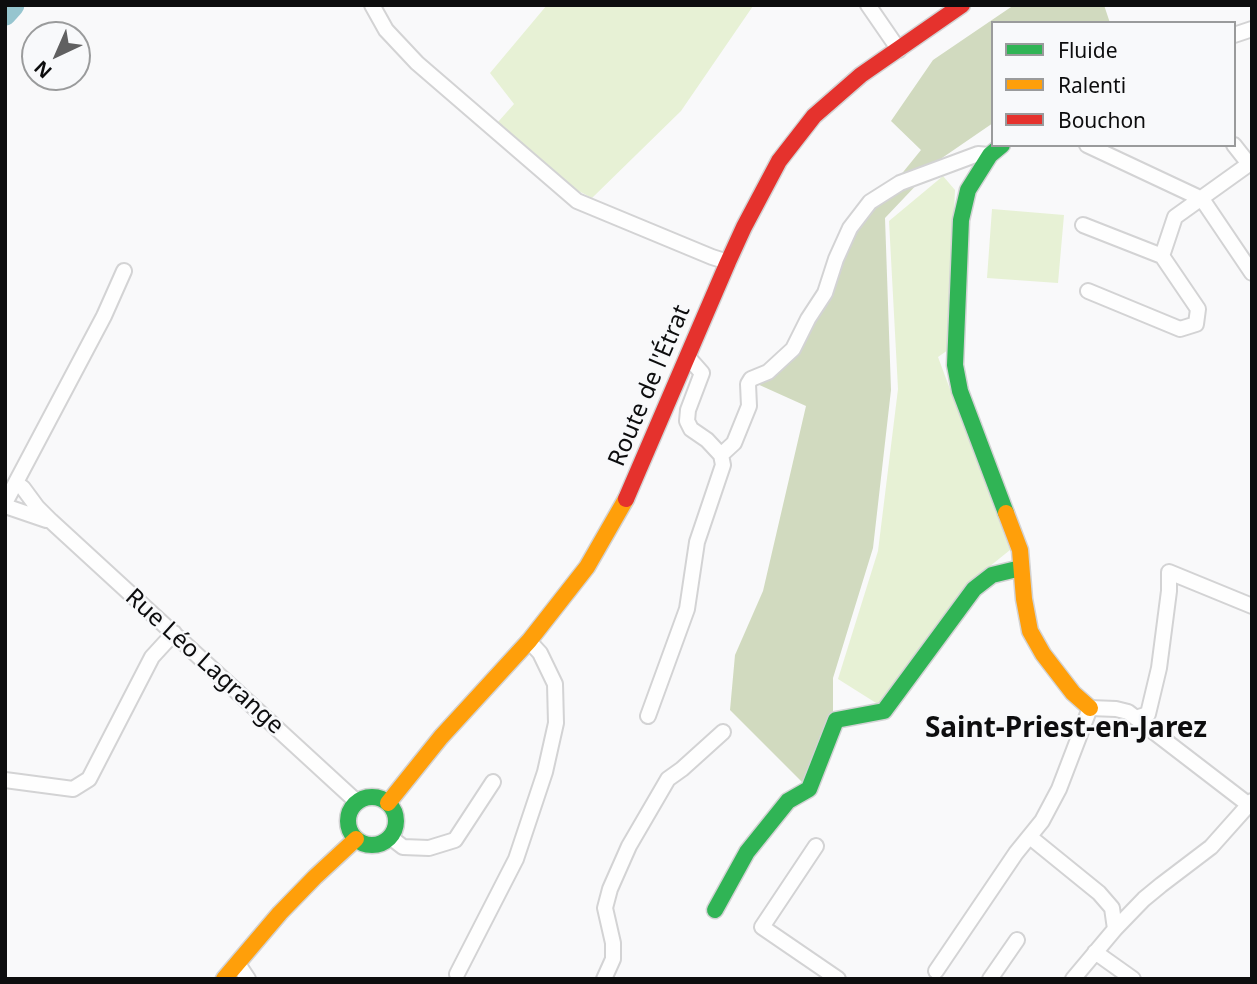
<!DOCTYPE html>
<html>
<head>
<meta charset="utf-8">
<style>
	body { margin:0 }
	#map { position:relative; width:1257px; height:984px; overflow:hidden; background:#f9f9fa; font-family:"Noto Sans",sans-serif }
	canvas { display:block }
	.frame { position:absolute; inset:0; border:7px solid #0d0d0e; pointer-events:none }
	.legend { position:absolute; left:991px; top:21px; width:245px; height:126px; box-sizing:border-box; background:#f8f9fb; border:2px solid #9a9b9c; margin:0; padding:9px 12px; list-style:none; font-size:21px; color:#0d0d0e }
	.legend li { display:flex; align-items:center; gap:14px; height:35px }
	.legend b { width:35px; border:2px solid #9a9b9c }
	.north { position:absolute; left:21px; top:21px; width:70px; height:70px; box-sizing:border-box; background:#f8f9fb; border:2px solid #9a9b9c; border-radius:50%; rotate:224deg; font-size:19px; font-weight:700; line-height:28px; text-align:center; color:#0d0d0e }
	.north::after { content:''; display:block; margin:auto; width:24px; height:32px; background:#606061; clip-path:polygon(50% 0,100% 100%,50% 72%,0 100%) }
</style>
</head>
<body>
<div id="map">
<canvas width="1257" height="984"></canvas>
<div class="frame"></div>
<ul class="legend">
<li><b style="height:9px;background:#30b455"></b>Fluide</li>
<li><b style="height:9px;background:#ff9f0a"></b>Ralenti</li>
<li><b style="height:9px;background:#e5322d"></b>Bouchon</li>
</ul>
<div class="north">N</div>
</div>
<script>
const c = document.querySelector('canvas').getContext('2d');
c.lineJoin = 'round';
function fill(path, color) {
  c.fillStyle = color;
  c.fill(path, 'evenodd');
}
function poly(rows) {
  const path = new Path2D();
  for (const r of rows) {
    if (r.length === 3) {
      path.moveTo(r[0] + r[2], r[1]);
      path.arc(r[0], r[1], r[2], 0, 2 * Math.PI);
      continue;
    }
    path.moveTo(r[0], r[1]);
    for (let i = 2; i < r.length; i += 2) path.lineTo(r[i], r[i + 1]);
  }
  return path;
}
function stroke(path, color, width, dash) {
  c.strokeStyle = color;
  c.lineWidth = width;
  c.lineCap = dash ? 'butt' : 'round';
  c.setLineDash(dash || []);
  c.stroke(path);
}
function drawText(font, color, halo, rows, align = 'center') {
  c.font = font + ' "Noto Sans",sans-serif';
  c.lineWidth = 5;
  c.setLineDash([]);
  c.textBaseline = 'middle';
  c.strokeStyle = halo;
  c.fillStyle = color;
  for (const [text, x, y, turn = 0] of rows) {
    c.save();
    c.translate(x, y);
    c.rotate((+turn || 0) * Math.PI / 180);
    c.textAlign = isNaN(turn) ? turn : align;
    if (halo) c.strokeText(text, 0, 0);
    c.fillText(text, 0, 0);
    c.restore();
  }
}
fill(poly([
	[547,5,752,5,753,6,681,111,592,198,571,187,498,122,514,104,490,73],
	[943,176,955,190,948,350,938,357,1010,550,969,583,884,708,838,679,878,551,898,389,889,221],
	[992,209,1064,215,1058,283,987,278]
]), '#e7f1d5');
fill(poly([
	[1014,5,1104,5,1110,23,993,23,993,123,942,158,885,218,891,390,873,548,833,678,833,711,802,782,730,710,735,655,763,591,806,406,755,383,771,379,790,360,802,345,830,297,839,261,856,230,921,150,891,121,933,60]
]), '#d1dabf');
stroke(poly([
	[5,14,13,5]
]), '#96c5cf', 23);
const street = poly([
	[372,5,386,30,417,63,577,201,712,257,728,262],
	[868,5,899,50],
	[1234,35,1252,29],
	[1087,145,1202,199,1252,273],
	[1083,225,1162,256,1198,309,1196,324,1180,329,1088,291],
	[1162,256,1175,217,1249,164,1234,145],
	[721,455,734,443,749,406,748,384,751,379,768,372,793,349,808,319,825,293,836,259,850,228,870,202,900,183,978,154,990,155],
	[16,483,23,488,37,507,51,521,357,802],
	[5,503,104,316,124,271],
	[5,506,46,520],
	[648,716,687,609,697,542,723,465,721,455,707,440,691,429,687,421,688,410,702,373,687,356],
	[1136,718,1148,714,1159,668,1169,591,1169,572,1252,606],
	[5,780,73,789,89,779,152,657,174,633],
	[390,837,403,847,429,848,455,840,493,782],
	[1030,837,1099,893,1112,908,1115,929],
	[816,846,762,927,838,979],
	[1095,952,1133,979],
	[238,964,248,979],
	[936,971,1016,853,1042,821,1059,789,1090,708,1116,709,1128,712,1249,805],
	[457,974,516,859,545,772,556,723,555,684,540,653,529,641],
	[604,979,613,959,613,943,605,908,610,889,629,846,668,779,682,769,723,732],
	[990,979,1017,940],
	[1073,979,1115,929,1144,899,1161,885,1211,847,1252,801]
]);
const fast = poly([
	[1002,145,990,155,968,190,961,220,955,365,960,391,1006,513],
	[372,821,24],
	[715,910,747,852,788,801,809,789,836,720,884,711,974,589,992,575,1021,568]
]);
const slow = poly([
	[1006,513,1020,550,1024,599,1030,631,1043,654,1073,693,1090,708],
	[388,803,441,737,529,641,587,567,626,499],
	[224,979,280,913,315,877,356,839]
]);
const jam = poly([
	[626,499,728,262,744,227,779,161,814,116,861,75,962,5]
]);
stroke(street, '#d3d3d4', 18);
stroke(fast, '#d3d3d4', 19);
stroke(slow, '#d3d3d4', 19);
stroke(jam, '#d3d3d4', 19);
stroke(street, '#fefefe', 14);
stroke(fast, '#30b455', 16);
stroke(slow, '#ff9f0a', 16);
stroke(jam, '#e5322d', 16);
drawText('24px', '#0d0d0e', '#f8f9fb', [
	["Route de l'Étrat",650,386,-67],
	["Rue Léo Lagrange",204,662,42]
]);
drawText('bold 28px', '#0d0d0e', '#f8f9fb', [
	["Saint-Priest-en-Jarez",1066,729]
]);
</script>
</body>
</html>
